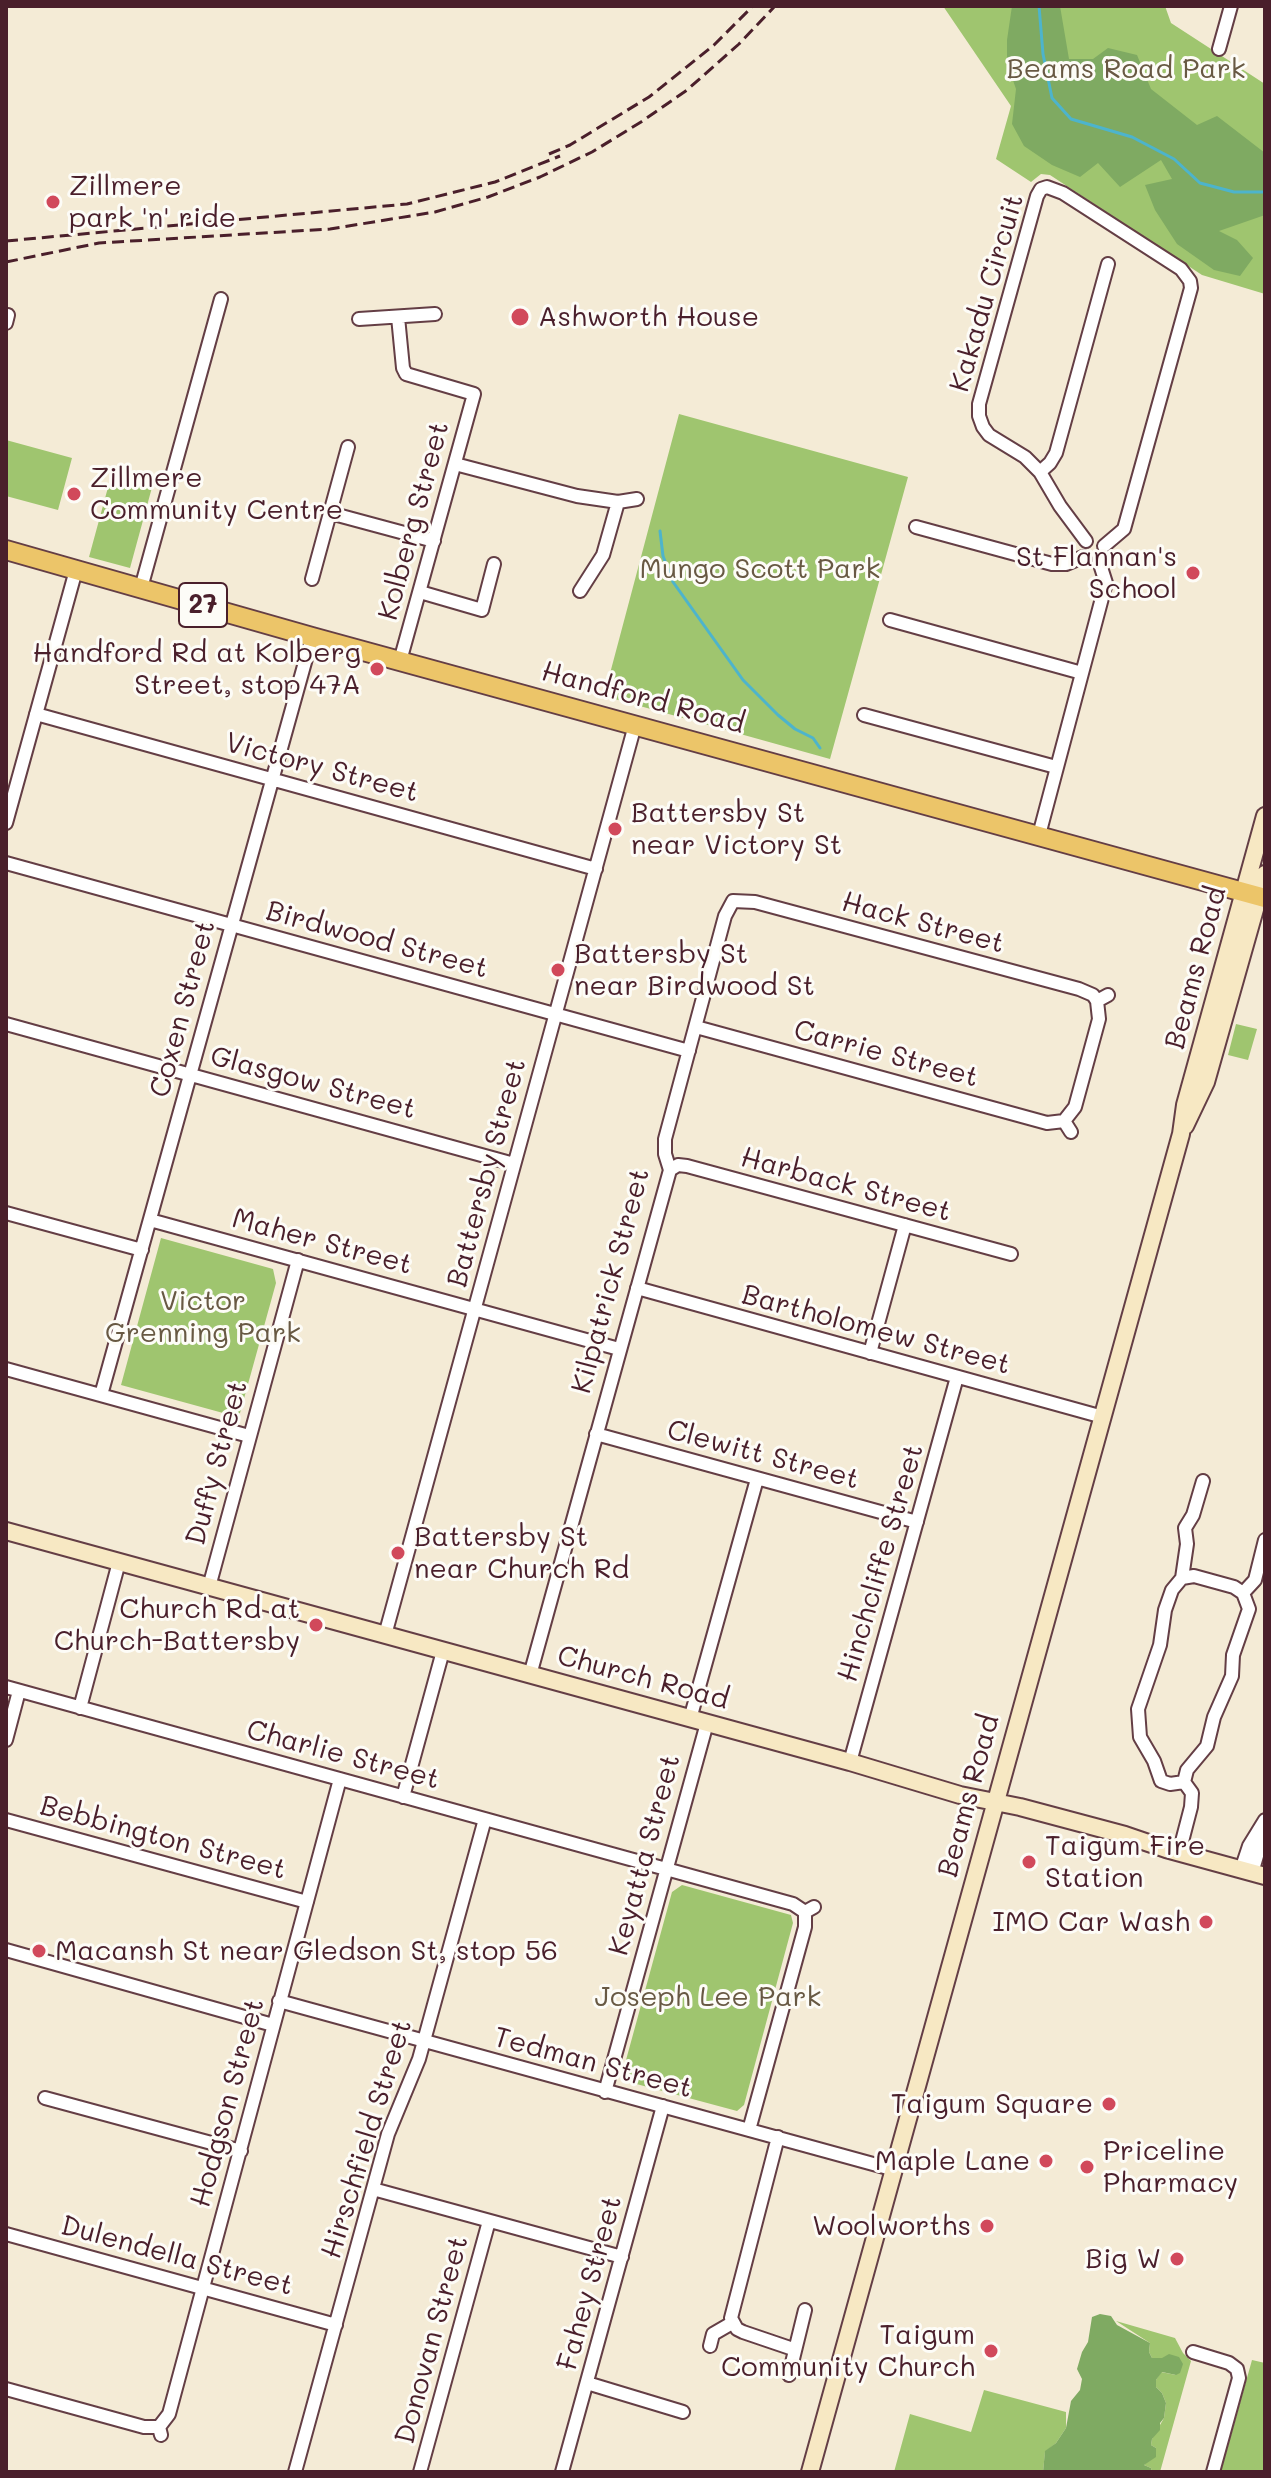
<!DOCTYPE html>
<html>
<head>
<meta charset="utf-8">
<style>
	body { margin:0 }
	#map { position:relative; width:1271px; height:2478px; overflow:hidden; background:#f4ebd6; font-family:Mali,sans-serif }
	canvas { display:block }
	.frame { position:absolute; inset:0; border:8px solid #4a1f2b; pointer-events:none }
</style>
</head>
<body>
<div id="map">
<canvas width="1271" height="2478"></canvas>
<div class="frame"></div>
</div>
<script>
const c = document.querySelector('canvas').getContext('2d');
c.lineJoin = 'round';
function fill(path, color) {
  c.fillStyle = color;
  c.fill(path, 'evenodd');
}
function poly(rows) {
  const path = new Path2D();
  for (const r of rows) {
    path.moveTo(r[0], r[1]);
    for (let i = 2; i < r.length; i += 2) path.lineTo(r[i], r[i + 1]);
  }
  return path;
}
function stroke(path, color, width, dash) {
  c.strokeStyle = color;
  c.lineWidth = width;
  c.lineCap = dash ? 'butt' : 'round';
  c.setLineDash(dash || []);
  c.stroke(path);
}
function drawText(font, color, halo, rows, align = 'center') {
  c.font = font + ' Mali,sans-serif';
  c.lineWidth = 6;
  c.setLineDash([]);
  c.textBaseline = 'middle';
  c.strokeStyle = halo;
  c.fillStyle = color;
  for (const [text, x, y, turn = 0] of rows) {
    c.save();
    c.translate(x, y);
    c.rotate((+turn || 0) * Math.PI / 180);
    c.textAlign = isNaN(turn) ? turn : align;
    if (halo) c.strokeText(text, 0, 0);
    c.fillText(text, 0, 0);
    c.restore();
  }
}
fill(poly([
	[943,6,1165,6,1171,23,1265,84,1265,294,1202,275,1050,175,1041,174,1031,182,996,159,1011,106],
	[679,414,908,477,830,759,604,696],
	[6,440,72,458,58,510,6,496],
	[113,469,154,480,130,568,89,557],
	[1236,1024,1257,1029,1248,1060,1228,1055],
	[161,1238,273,1269,276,1283,240,1413,234,1416,121,1385],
	[682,1885,791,1915,793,1923,744,2105,737,2111,629,2082,623,2071,672,1892],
	[1116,2321,1175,2338,1183,2353,1191,2361,1160,2472,1152,2472,1151,2468,1144,2465,1156,2448,1151,2445,1152,2439,1164,2418,1166,2403,1162,2393,1156,2387,1156,2380,1161,2372,1176,2375,1162,2358,1152,2358,1149,2352,1150,2343],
	[1252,2360,1265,2363,1265,2472,1224,2472,1221,2471],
	[984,2390,1066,2412,1066,2428,1056,2443,1045,2452,1043,2472,894,2472,910,2414,971,2432]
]), '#9fc56f');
fill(poly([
	[1012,6,1060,6,1069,59,1093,59,1108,48,1137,55,1151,89,1197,125,1217,116,1265,153,1265,215,1219,231,1237,240,1253,258,1240,276,1214,270,1177,244,1155,210,1145,185,1172,179,1161,160,1120,187,1098,163,1080,177,1052,165,1024,146,1012,124,1016,89,1007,63,1007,40],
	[1100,2314,1111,2316,1117,2325,1150,2343,1149,2352,1152,2358,1162,2358,1169,2354,1179,2357,1183,2364,1180,2373,1176,2375,1162,2372,1156,2380,1156,2387,1162,2393,1166,2403,1164,2418,1160,2423,1160,2430,1152,2439,1151,2445,1156,2448,1156,2457,1144,2465,1151,2468,1152,2472,1043,2472,1045,2451,1056,2443,1066,2428,1071,2401,1080,2390,1082,2379,1077,2369,1082,2352,1088,2342,1092,2317]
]), '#7faa62');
stroke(poly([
	[1039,6,1043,54,1052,98,1071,119,1132,137,1174,159,1200,183,1234,192,1265,192],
	[660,531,663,556,673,582,743,680,778,715,795,729,813,738,820,748]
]), '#4db4cc', 3);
const street = poly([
	[1219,49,1231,6],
	[398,317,403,368,406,374,474,394,400,661],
	[359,319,435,314],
	[6,323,8,315],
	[455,464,577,496,618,502,637,499],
	[1040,472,1050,463,1056,453,1108,264],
	[330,513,434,541],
	[916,527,1052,564,1066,564,1083,557],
	[1086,541,1060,506,1040,472,1025,457,989,435,983,427,979,416,979,404,1037,196,1041,189,1047,187,1063,193,1181,269,1190,281,1191,288,1124,529,1104,546],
	[312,579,348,447],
	[141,588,221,299],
	[580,591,603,555,618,502],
	[420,592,482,610,494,564],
	[890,620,1082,673],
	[36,714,596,869],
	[864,715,1056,767],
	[6,823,76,570],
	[1039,835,1106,583,1099,561],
	[6,863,689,1051],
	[6,1024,514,1164],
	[696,1027,1047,1123,1064,1121],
	[1071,1132,1064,1121,1075,1107,1099,1019,1097,1001,1108,995],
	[670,1170,678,1165,687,1166,1011,1254],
	[6,1213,142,1250],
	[150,1220,619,1349],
	[637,1288,1103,1417],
	[870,1353,905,1225],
	[6,1369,249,1436],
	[101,1395,312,637],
	[596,1434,917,1522],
	[1182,1578,1187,1544,1185,1528,1193,1515,1203,1481],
	[209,1587,298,1260],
	[1243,1593,1255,1580,1265,1540],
	[385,1635,635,725],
	[530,1675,670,1170,665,1154,665,1139,725,916,733,901,755,902,1079,989,1093,995,1097,1001],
	[6,1687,793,1904,805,1912,814,1907],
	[80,1708,119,1562],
	[690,1719,757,1479],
	[6,1740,19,1691],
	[850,1762,957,1377],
	[403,1797,443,1651],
	[6,1820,307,1902],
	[1179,1853,1191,1807,1192,1793,1184,1782,1170,1784,1161,1781,1154,1761,1140,1737,1138,1709,1160,1645,1165,1610,1172,1590,1182,1578,1194,1576,1234,1587,1243,1593,1249,1609,1233,1655,1232,1676,1214,1717,1207,1746,1187,1770,1184,1782],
	[1241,1870,1249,1846,1265,1820],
	[1252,1873,1259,1849,1258,1835],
	[6,1950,273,2025],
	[279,2001,895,2170],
	[605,2092,707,1723],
	[45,2098,241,2151],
	[749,2130,805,1927,805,1912],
	[778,2137,731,2318,737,2329,743,2332,793,2349],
	[373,2189,622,2257],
	[6,2234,336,2325],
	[710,2346,713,2334,732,2323],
	[1193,2352,1229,2363,1237,2369,1239,2378,1213,2472],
	[789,2375,805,2310],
	[587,2383,683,2412],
	[6,2389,144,2427,159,2427],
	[161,2435,159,2427,169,2414,340,1779],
	[295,2472,388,2134,419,2059,485,1819],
	[420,2472,489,2221],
	[562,2472,663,2106]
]);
const secondary = poly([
	[1185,1126,1206,1082,1265,874],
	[6,1531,850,1762,960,1795,1020,1807,1125,1835,1166,1849,1265,1876],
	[810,2472,1181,1134,1185,1105,1265,816]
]);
const primary = poly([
	[6,550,312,637,1265,898]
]);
stroke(street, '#643e45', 16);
stroke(secondary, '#643e45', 20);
stroke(primary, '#643e45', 22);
stroke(street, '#fff', 12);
stroke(secondary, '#f7e8c3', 16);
stroke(primary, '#ecc569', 18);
stroke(poly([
	[549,154,570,145,649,97,714,45,753,6],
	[6,241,407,204,495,182,560,156],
	[6,262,99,243,330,229,435,212,488,197,540,177,592,152,641,122,687,90,739,44,775,6]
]), '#4a1f2b', 3, [12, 6]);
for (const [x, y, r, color] of [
	[53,202,8,"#d1495b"],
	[520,317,10,"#d1495b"],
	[74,494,8,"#d1495b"],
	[1193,573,8,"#d1495b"],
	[377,669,8,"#d1495b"],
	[615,829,8,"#d1495b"],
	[558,970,8,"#d1495b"],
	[398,1553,8,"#d1495b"],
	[316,1625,8,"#d1495b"],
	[1029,1862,8,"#d1495b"],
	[1206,1922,8,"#d1495b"],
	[39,1951,8,"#d1495b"],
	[1109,2104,8,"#d1495b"],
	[1046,2161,8,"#d1495b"],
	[1087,2167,8,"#d1495b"],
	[987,2226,8,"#d1495b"],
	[1177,2259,8,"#d1495b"],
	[991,2351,8,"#d1495b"]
]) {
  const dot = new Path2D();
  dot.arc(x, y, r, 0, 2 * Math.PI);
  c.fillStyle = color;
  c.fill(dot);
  stroke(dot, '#fdfcf7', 3);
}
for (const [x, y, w] of [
	[203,605,48]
]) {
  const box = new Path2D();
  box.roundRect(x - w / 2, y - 22, w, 44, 6);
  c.fillStyle = '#fdfcf7';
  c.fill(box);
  stroke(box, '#4a1f2b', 2);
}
drawText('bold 26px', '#4a1f2b', null, [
	["27",203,605]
]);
drawText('28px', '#685943', '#fdfcf7', [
	["Beams Road Park",1126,69],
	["Mungo Scott Park",760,569],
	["Victor",203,1301],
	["Grenning Park",203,1333],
	["Joseph Lee Park",708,1997]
]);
drawText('28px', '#4a1f2b', '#fdfcf7', [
	["Zillmere",69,186],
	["park 'n' ride",69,218],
	["Ashworth House",538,317],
	["Zillmere",90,478],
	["Community Centre",90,510],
	["St Flannan's",1177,557,"right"],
	["School",1177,589,"right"],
	["Handford Rd at Kolberg",361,653,"right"],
	["Street, stop 47A",361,685,"right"],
	["Battersby St",631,813],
	["near Victory St",631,845],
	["Battersby St",574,954],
	["near Birdwood St",574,986],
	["Battersby St",414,1537],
	["near Church Rd",414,1569],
	["Church Rd at",300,1609,"right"],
	["Church-Battersby",300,1641,"right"],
	["Taigum Fire",1045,1846],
	["Station",1045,1878],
	["IMO Car Wash",1190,1922,"right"],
	["Macansh St near Gledson St, stop 56",55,1951],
	["Taigum Square",1093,2104,"right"],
	["Priceline",1103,2151],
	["Pharmacy",1103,2183],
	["Maple Lane",1030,2161,"right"],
	["Woolworths",971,2226,"right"],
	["Big W",1161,2259,"right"],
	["Taigum",975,2335,"right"],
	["Community Church",975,2367,"right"]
], 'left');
drawText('28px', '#4a1f2b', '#fdfcf7', [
	["Kakadu Circuit",987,293,-74],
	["Kolberg Street",414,521,-75],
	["Handford Road",643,698,15],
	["Victory Street",322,768,15],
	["Hack Street",923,923,15],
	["Birdwood Street",377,940,15],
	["Beams Road",1196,968,-75],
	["Coxen Street",183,1009,-75],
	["Carrie Street",886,1054,15],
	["Glasgow Street",313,1083,15],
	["Battersby Street",487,1173,-75],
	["Harback Street",846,1185,15],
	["Maher Street",322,1242,15],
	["Kilpatrick Street",611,1281,-75],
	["Bartholomew Street",876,1330,15],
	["Clewitt Street",763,1455,15],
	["Duffy Street",217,1463,-75],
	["Hinchcliffe Street",881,1563,-74],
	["Church Road",643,1678,15],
	["Charlie Street",343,1755,15],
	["Beams Road",969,1796,-75],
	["Bebbington Street",163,1838,15],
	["Keyatta Street",645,1855,-75],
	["Tedman Street",593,2063,15],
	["Hodgson Street",228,2103,-75],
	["Hirschfield Street",367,2139,-73],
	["Dulendella Street",177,2256,15],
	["Fahey Street",590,2283,-75],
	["Donovan Street",432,2340,-75]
]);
</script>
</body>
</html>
